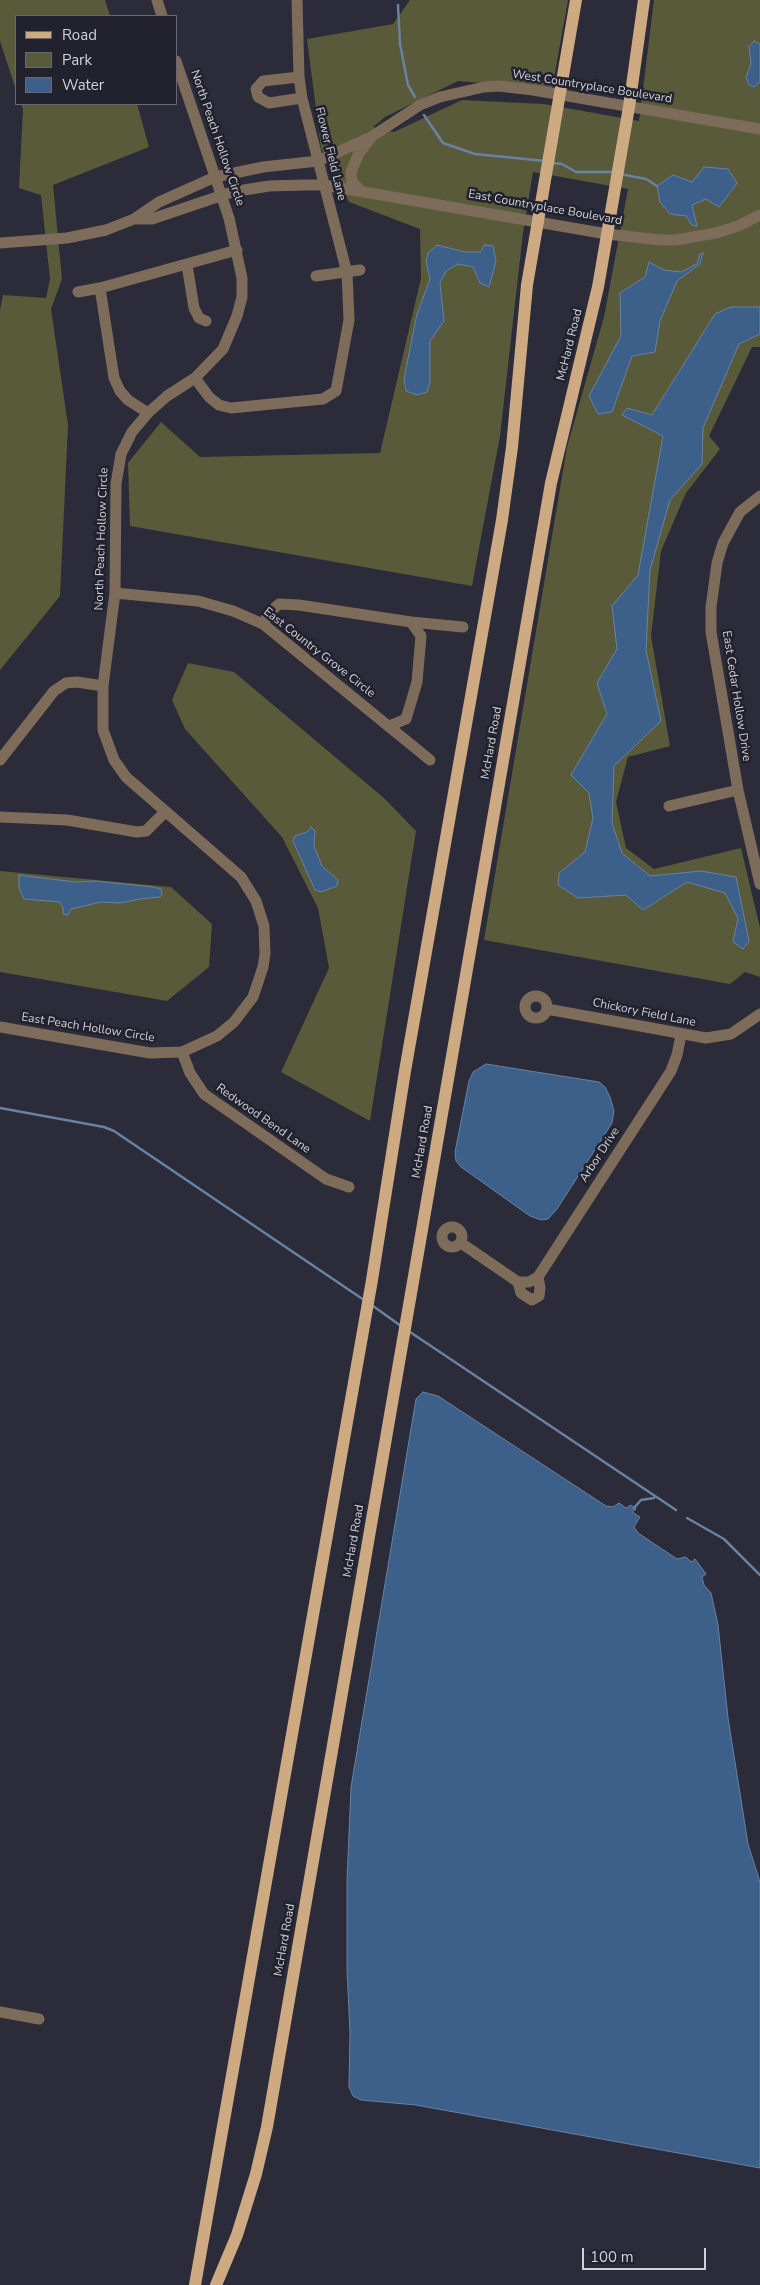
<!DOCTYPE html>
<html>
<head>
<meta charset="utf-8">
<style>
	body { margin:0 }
	#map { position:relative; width:760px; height:2285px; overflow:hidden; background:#2c2b39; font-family:"Nunito Sans",sans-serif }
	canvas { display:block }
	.legend { position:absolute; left:15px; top:15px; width:162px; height:90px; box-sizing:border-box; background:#22222e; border:1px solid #686872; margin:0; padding:6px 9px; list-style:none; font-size:15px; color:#d1d1d9 }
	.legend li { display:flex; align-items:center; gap:10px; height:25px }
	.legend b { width:25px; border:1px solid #686872 }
	.scale { position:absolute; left:582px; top:2248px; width:124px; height:22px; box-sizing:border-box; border:2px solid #d1d1d9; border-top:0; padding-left:6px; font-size:15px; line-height:18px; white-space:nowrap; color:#d1d1d9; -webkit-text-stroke:4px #22222e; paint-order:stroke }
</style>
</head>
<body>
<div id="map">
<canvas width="760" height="2285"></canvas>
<ul class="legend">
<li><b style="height:6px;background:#ceaa83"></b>Road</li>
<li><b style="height:14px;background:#585a39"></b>Park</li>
<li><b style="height:14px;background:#3c608a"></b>Water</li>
</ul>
<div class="scale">100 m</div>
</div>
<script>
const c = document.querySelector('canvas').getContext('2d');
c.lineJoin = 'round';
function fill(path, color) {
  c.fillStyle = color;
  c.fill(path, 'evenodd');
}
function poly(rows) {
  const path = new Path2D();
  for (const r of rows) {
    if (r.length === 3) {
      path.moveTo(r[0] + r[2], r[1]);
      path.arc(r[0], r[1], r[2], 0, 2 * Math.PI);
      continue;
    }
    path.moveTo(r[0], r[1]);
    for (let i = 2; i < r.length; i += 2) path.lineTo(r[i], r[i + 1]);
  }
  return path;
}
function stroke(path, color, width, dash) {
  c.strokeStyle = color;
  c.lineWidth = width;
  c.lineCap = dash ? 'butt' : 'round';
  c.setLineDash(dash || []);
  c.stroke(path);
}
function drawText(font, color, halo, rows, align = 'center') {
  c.font = font + ' "Nunito Sans",sans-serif';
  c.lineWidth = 5;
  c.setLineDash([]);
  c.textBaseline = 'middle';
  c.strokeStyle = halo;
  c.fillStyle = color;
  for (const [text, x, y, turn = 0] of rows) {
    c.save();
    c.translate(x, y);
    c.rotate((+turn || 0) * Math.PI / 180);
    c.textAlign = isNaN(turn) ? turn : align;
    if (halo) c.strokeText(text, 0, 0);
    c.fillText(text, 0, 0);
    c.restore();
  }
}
fill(poly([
	[0,0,105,0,110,16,16,16,16,90,0,41],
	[410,0,568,0,552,89,458,81,385,117,373,127,394,132,462,100,544,104,639,121,654,0,760,0,760,347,752,347,709,436,720,449,686,493,661,551,651,636,670,746,628,757,616,802,626,848,654,869,741,848,760,928,760,977,745,972,730,984,484,940,567,447,604,317,628,189,533,172,523,233,500,436,472,586,130,526,128,463,161,422,200,457,380,453,421,278,420,229,349,202,321,148,307,39,393,24],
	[21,104,137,104,149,147,53,185,62,279,51,309,68,425,60,596,0,670,0,310,3,295,46,298,50,279,41,195,19,188,23,109],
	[188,663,234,672,384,798,416,831,370,1121,281,1072,329,968,318,908,282,837,185,729,172,700],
	[0,871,171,887,212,924,209,967,167,1001,0,972]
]), '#585a39');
const water = poly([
	[754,41,760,44,760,82,754,87,749,85,746,77,751,64,749,47,754,41],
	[704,167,728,169,737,183,719,207,706,199,692,205,697,226,692,225,686,216,670,214,660,202,657,186,673,175,692,182,704,167],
	[437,245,465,252,481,252,484,245,493,246,496,261,489,287,480,283,473,267,458,264,446,271,440,283,444,321,430,341,430,383,427,392,417,395,406,391,404,379,417,314,430,279,426,261,428,253,437,245],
	[703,253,700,264,677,281,660,321,655,352,632,356,612,412,598,414,589,396,621,336,620,293,645,277,649,262,664,270,681,272,697,264,700,254,703,253],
	[731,307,760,307,760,334,739,344,703,428,702,464,670,500,650,570,646,650,661,721,614,766,612,823,622,853,650,876,701,871,736,877,749,941,743,949,733,942,738,918,725,893,687,882,643,910,626,895,578,898,558,885,559,873,585,852,593,818,589,793,571,775,607,714,597,683,617,649,612,606,638,575,663,436,622,415,627,408,652,415,715,314,731,307],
	[311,827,315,831,314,846,322,866,338,880,337,886,321,892,315,890,293,841,295,836,307,832,311,827],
	[19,875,75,882,96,881,153,887,161,889,162,894,160,897,140,899,120,903,101,902,71,909,68,915,63,914,63,908,60,902,24,899,19,888,19,875],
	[486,1064,599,1082,605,1087,610,1097,614,1111,612,1123,557,1209,548,1219,541,1220,530,1216,461,1167,456,1161,455,1152,469,1081,473,1072,486,1064],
	[423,1392,438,1396,606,1506,613,1507,619,1503,626,1508,631,1505,636,1509,632,1512,640,1517,634,1527,638,1533,677,1559,686,1557,691,1562,695,1559,706,1574,702,1577,704,1585,711,1593,718,1625,728,1718,748,1844,760,1882,760,2168,416,2105,361,2100,353,2096,349,2087,350,2033,347,1968,347,1881,351,1787,416,1399,423,1392]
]);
fill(water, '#3c608a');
stroke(water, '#6982a2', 1);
stroke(poly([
	[398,5,400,44,408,85,415,97],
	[424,115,443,143,475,154,545,161],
	[553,163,562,164,576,172,613,172],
	[620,174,646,179,657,186],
	[0,1108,104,1127,114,1131,364,1300],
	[373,1306,401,1326],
	[410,1332,676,1510],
	[634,1508,641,1500,654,1498],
	[687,1518,724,1539,760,1575]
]), '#6982a2', 2.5);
stroke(poly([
	[157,0,162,16],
	[299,77,263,81,256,89,258,97,269,103,302,98],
	[361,191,352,182,351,172,359,153,370,139],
	[134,219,152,219,232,192,269,186,305,185,323,185,607,234,660,240,676,240,716,233,738,226,760,215],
	[0,243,67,238,106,230,134,219,159,202,215,177,263,167,318,161,371,137,420,105,440,97,484,87,499,86,533,90,760,129],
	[187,265,194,308,199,318,206,321],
	[316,276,360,270],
	[100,288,114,378,120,391,128,400,148,413],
	[78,292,100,288,237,250],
	[195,378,209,397,219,405,231,408,323,399,336,391,349,320,347,273,302,98,299,77,297,0],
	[760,496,740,512,723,543,717,563,711,607,711,632,738,790,760,884],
	[115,593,198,601,233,611,263,624,430,760],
	[411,622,463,627],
	[263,624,270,612,279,604,299,605,411,622,421,636,417,682,406,719,389,726],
	[0,760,54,691,66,683,77,682,103,686],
	[669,806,738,790],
	[0,817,67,820,137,832,146,831,165,812],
	[536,1007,11],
	[547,1009,706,1038,731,1034,760,1014],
	[0,1027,150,1053,182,1052,217,1036,234,1022,253,997,263,967,265,954,264,926,256,901,241,877,126,777,114,760,103,730,103,686,115,593,116,484,121,454,132,432,148,413,167,396,195,378,223,349,237,316,242,297,242,278,229,218,176,61],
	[182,1052,190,1073,204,1094,326,1179,349,1187],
	[452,1237,10],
	[461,1243,518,1282,529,1282,538,1277,671,1071,677,1055,681,1035],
	[518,1282,521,1293,532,1300,539,1296,540,1288,538,1277],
	[0,2012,39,2019]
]), '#7d6c59', 11);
stroke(poly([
	[195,2285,372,1280,405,1071,502,520,512,447,527,285,576,0],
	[216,2285,237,2235,256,2174,267,2127,551,483,598,287,629,107,644,0]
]), '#ceaa83', 12);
drawText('12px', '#d1d1d9', '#22222e', [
	["West Countryplace Boulevard",592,87,9],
	["North Peach Hollow Circle",217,138,71],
	["Flower Field Lane",330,154,76],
	["East Countryplace Boulevard",545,208,10],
	["McHard Road",570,345,-76],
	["North Peach Hollow Circle",102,539,-88],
	["East Country Grove Circle",319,653,38],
	["East Cedar Hollow Drive",736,696,81],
	["McHard Road",492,743,-80],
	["Chickory Field Lane",644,1013,11],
	["East Peach Hollow Circle",88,1028,9],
	["Redwood Bend Lane",263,1119,35],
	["McHard Road",423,1142,-80],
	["Arbor Drive",600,1155,-57],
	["McHard Road",354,1541,-80],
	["McHard Road",285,1940,-80]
]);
</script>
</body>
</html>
